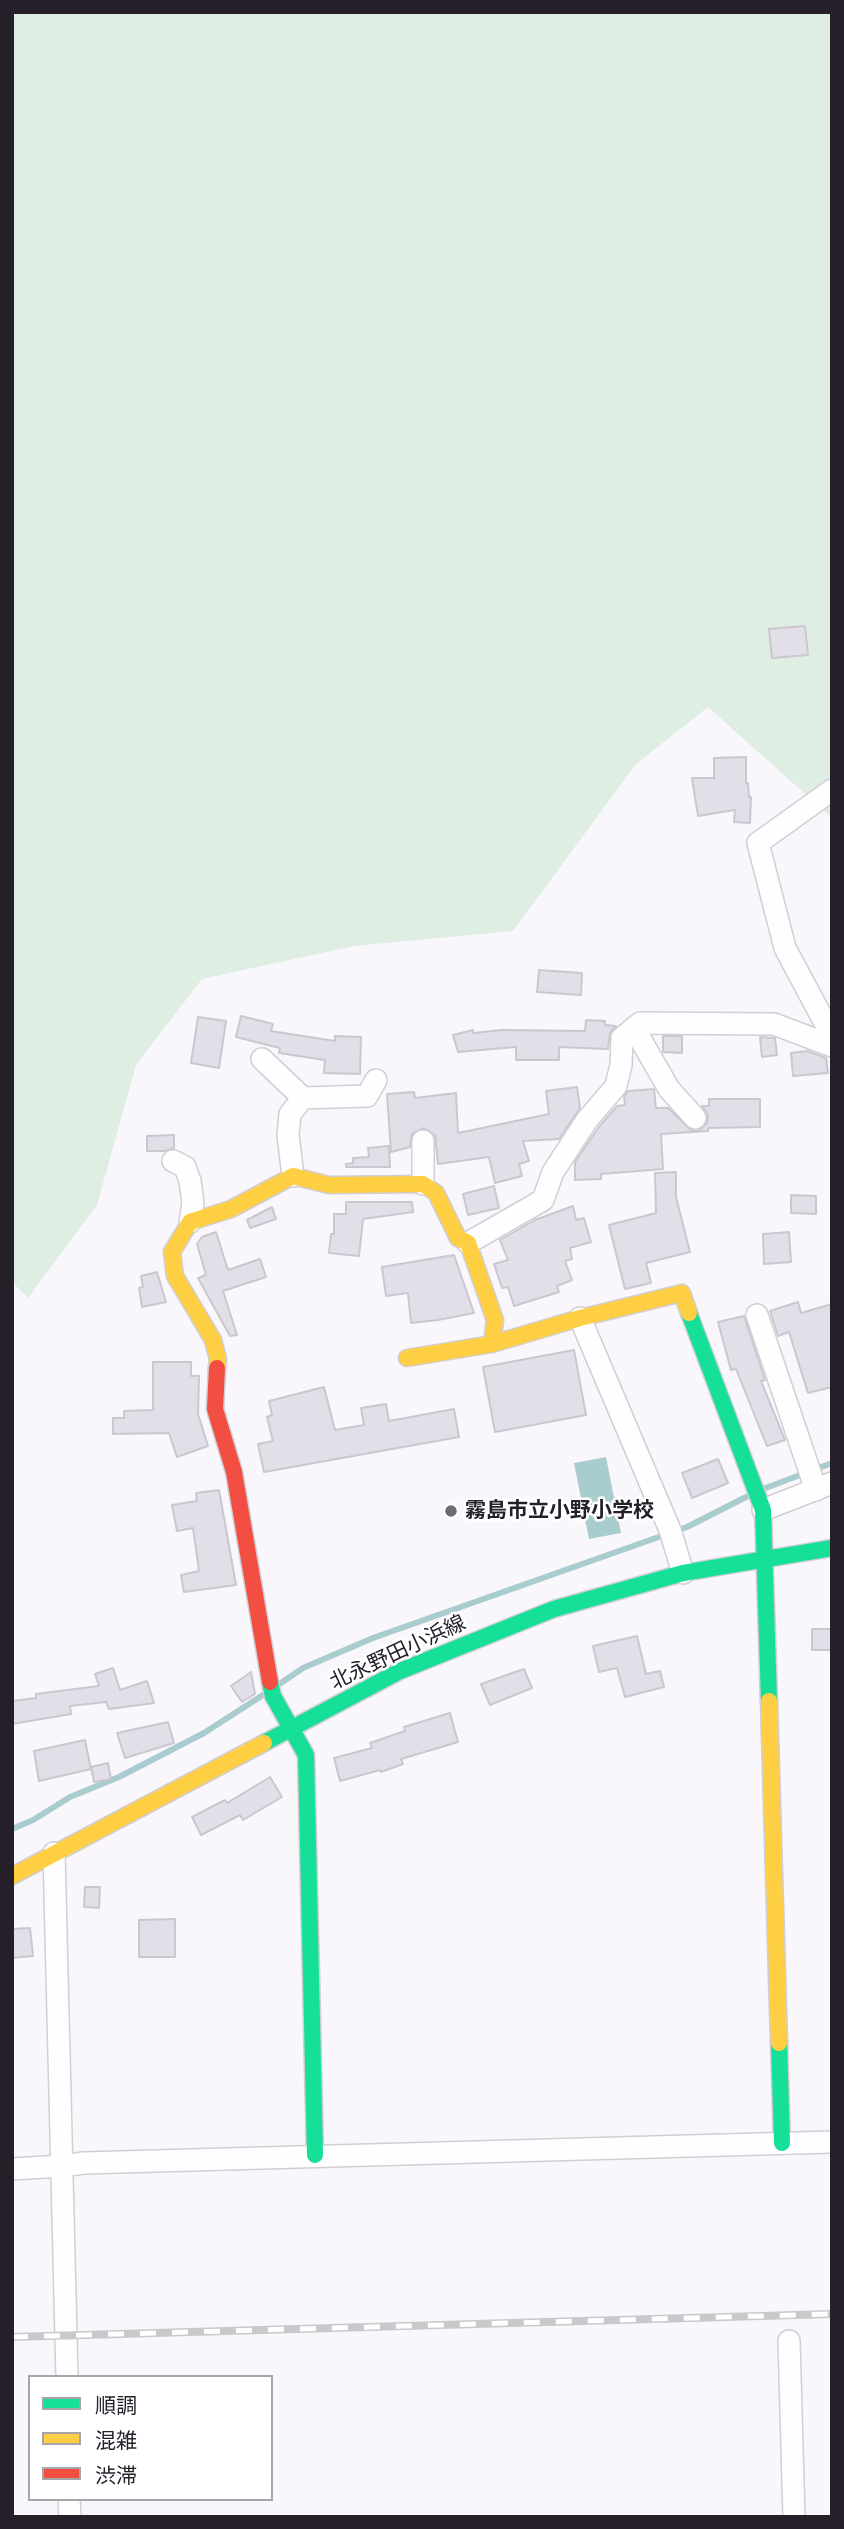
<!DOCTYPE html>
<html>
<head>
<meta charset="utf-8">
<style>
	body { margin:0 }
	#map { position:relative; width:844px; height:2529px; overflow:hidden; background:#f9f7fc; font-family:"Noto Sans","Noto Sans JP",sans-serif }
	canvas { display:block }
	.frame { position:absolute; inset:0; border:14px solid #241f29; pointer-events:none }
	.legend { position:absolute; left:28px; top:2375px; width:245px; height:126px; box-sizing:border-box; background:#fff; border:2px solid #a7a5a9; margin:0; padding:9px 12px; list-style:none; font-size:21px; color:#241f29 }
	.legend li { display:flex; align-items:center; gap:14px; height:35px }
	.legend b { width:35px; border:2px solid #a7a5a9 }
</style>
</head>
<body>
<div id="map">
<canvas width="844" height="2529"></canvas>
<div class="frame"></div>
<ul class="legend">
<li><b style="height:9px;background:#16e098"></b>順調</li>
<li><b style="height:9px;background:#ffcf43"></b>混雑</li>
<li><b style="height:9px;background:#f24e42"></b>渋滞</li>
</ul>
</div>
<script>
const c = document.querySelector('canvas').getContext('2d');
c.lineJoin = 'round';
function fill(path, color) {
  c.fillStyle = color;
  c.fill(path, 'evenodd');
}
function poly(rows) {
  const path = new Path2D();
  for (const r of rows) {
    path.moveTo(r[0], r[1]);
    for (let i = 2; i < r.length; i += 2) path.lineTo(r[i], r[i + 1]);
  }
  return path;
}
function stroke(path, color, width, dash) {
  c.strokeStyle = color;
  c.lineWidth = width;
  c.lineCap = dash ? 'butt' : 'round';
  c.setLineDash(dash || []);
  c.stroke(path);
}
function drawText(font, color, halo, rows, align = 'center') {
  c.font = font + ' "Noto Sans","Noto Sans JP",sans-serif';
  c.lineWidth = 5;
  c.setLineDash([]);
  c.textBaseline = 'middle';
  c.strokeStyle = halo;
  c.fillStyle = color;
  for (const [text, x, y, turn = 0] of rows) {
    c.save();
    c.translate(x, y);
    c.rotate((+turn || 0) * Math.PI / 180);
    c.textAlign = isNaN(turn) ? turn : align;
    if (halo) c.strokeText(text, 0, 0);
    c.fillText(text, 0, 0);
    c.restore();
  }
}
fill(poly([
	[12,12,832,12,832,818,708,707,636,764,513,931,354,946,202,979,136,1065,97,1205,28,1298,12,1282]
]), '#deeee3');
fill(poly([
	[606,1457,621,1533,589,1539,574,1463]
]), '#a9ccce');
stroke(poly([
	[763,1489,832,1463],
	[281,1683,303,1668,373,1638,687,1527,750,1495],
	[12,1829,33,1820,70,1797,119,1777,204,1733,263,1695]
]), '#a9ccce', 6);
const building = poly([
	[805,626,808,655,772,658,769,629,805,626],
	[746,757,746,783,748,783,749,797,751,797,750,823,734,822,735,810,698,816,692,778,714,778,714,758,746,757],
	[539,970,582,973,581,995,537,992,539,970],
	[241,1016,273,1024,271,1031,335,1041,335,1036,361,1037,360,1074,324,1073,325,1060,279,1053,280,1048,236,1037,241,1016],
	[198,1017,226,1021,219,1068,191,1063,198,1017],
	[586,1020,605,1021,605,1025,616,1026,610,1033,608,1049,559,1047,559,1060,516,1060,516,1047,458,1052,453,1035,473,1030,473,1033,502,1030,585,1031,586,1020],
	[663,1036,682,1036,682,1053,663,1052,663,1036],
	[760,1037,775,1038,777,1055,762,1057,760,1037],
	[807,1051,826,1058,828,1073,793,1076,791,1053,807,1051],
	[577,1087,580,1108,559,1139,523,1141,529,1161,519,1164,522,1176,495,1183,489,1157,438,1164,435,1135,424,1128,412,1134,410,1147,391,1152,387,1094,414,1092,415,1098,456,1093,458,1133,549,1114,546,1091,577,1087],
	[654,1089,656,1108,668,1108,692,1131,698,1131,707,1123,708,1115,702,1106,709,1106,709,1099,760,1099,760,1127,708,1128,708,1131,661,1134,663,1169,601,1174,601,1179,575,1180,575,1162,598,1128,617,1106,625,1105,624,1096,628,1091,654,1089],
	[174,1135,174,1148,165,1151,147,1151,147,1136,174,1135],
	[389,1146,390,1167,346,1167,346,1164,353,1163,353,1158,369,1157,368,1148,389,1146],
	[676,1172,676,1197,690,1252,646,1263,651,1283,625,1289,609,1225,656,1213,655,1173,676,1172],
	[494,1186,499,1208,468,1215,463,1194,494,1186],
	[791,1195,816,1196,816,1214,791,1213,791,1195],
	[346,1202,412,1202,413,1212,363,1219,359,1256,329,1253,331,1234,334,1234,334,1214,346,1214,346,1202],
	[573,1206,576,1220,584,1218,591,1242,570,1248,572,1259,565,1261,572,1280,557,1286,559,1292,514,1306,508,1287,502,1288,494,1264,508,1260,500,1240,535,1220,573,1206],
	[272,1207,276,1219,250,1228,247,1220,272,1207],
	[216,1232,228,1270,260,1259,266,1277,223,1291,237,1335,230,1336,198,1278,206,1275,197,1244,202,1237,216,1232],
	[789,1232,791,1262,764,1264,763,1234,789,1232],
	[454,1255,474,1313,438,1320,411,1323,408,1293,386,1296,382,1267,454,1255],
	[157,1272,166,1302,142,1307,139,1288,143,1287,141,1276,157,1272],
	[798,1302,801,1313,832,1304,832,1387,808,1393,789,1332,778,1336,770,1311,798,1302],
	[744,1316,765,1380,761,1381,785,1440,767,1446,736,1369,731,1370,718,1322,744,1316],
	[574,1350,586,1415,495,1432,483,1367,574,1350],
	[153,1362,191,1362,191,1376,199,1376,198,1414,208,1446,177,1457,169,1433,113,1434,113,1418,124,1418,124,1411,153,1410,153,1362],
	[324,1387,335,1430,364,1425,361,1408,386,1404,389,1421,454,1409,459,1437,264,1472,258,1444,273,1441,267,1417,272,1415,269,1401,324,1387],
	[718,1459,728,1483,692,1498,682,1473,718,1459],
	[219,1490,236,1585,184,1592,181,1575,199,1571,193,1528,177,1531,172,1505,197,1501,196,1493,219,1490],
	[812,1629,832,1629,832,1650,812,1650,812,1629],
	[637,1636,646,1674,660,1671,664,1687,625,1697,617,1668,599,1672,593,1646,637,1636],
	[113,1668,120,1690,147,1681,154,1703,109,1709,106,1702,70,1706,71,1714,12,1724,12,1701,36,1698,36,1694,99,1686,95,1674,113,1668],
	[524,1669,532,1688,490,1705,481,1684,524,1669],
	[251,1672,255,1694,242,1702,231,1686,251,1672],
	[450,1713,458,1742,401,1759,403,1764,381,1772,380,1770,340,1781,334,1758,372,1748,370,1743,405,1731,404,1727,450,1713],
	[168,1722,174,1743,125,1758,117,1733,168,1722],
	[85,1740,91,1769,39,1781,34,1751,85,1740],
	[108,1763,111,1779,94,1782,91,1767,108,1763],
	[270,1777,282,1797,243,1820,240,1815,201,1835,192,1817,225,1800,227,1803,270,1777],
	[85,1887,100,1887,99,1908,84,1907,85,1887],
	[175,1919,175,1957,139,1957,139,1920,175,1919],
	[30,1928,33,1956,12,1958,12,1929,30,1928]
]);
fill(building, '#e3dfe9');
stroke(building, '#cac7ce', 2);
const street = poly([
	[832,790,758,843,785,948,832,1036],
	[634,1028,669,1089,695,1118],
	[262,1059,303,1098],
	[423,1141,423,1184],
	[173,1161,185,1167,190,1181,193,1203,190,1222],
	[293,1176,288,1135,290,1114,303,1098,367,1096,376,1080],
	[468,1243,543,1200,553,1172,587,1120,616,1086,621,1065,622,1038,640,1023,774,1024,832,1046],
	[757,1315,816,1490],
	[580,1318,670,1530,683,1573],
	[763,1510,832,1483],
	[54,1853,67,2377],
	[12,2169,62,2166,84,2163,832,2142],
	[789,2341,794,2517],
	[69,2499,70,2517]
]);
const fast = poly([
	[689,1313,763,1510,769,1701],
	[270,1682,273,1696,306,1755,315,2155],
	[264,1743,400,1671,554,1609,683,1573,832,1548],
	[779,2043,782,2143]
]);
const slow = poly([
	[407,1358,492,1344,580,1318,682,1293,689,1313],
	[217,1368,218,1359,213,1340,175,1276,172,1252,190,1222,231,1209,293,1176,329,1185,423,1184,436,1193,458,1238,468,1243,495,1320,492,1344],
	[769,1701,779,2043],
	[12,1876,264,1743]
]);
const jam = poly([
	[217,1368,215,1409,234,1472,270,1682]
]);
stroke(street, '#d1ced6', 24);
stroke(fast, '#d1ced6', 19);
stroke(slow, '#d1ced6', 19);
stroke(jam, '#d1ced6', 19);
stroke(street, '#fefeff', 21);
stroke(fast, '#16e098', 16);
stroke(slow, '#ffcf43', 16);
stroke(jam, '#f24e42', 16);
const rail = poly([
	[12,2337,832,2314]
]);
stroke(rail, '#c9c8cb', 8);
stroke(rail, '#fff', 5, [16]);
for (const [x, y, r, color] of [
	[451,1511,7,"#6f6b73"]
]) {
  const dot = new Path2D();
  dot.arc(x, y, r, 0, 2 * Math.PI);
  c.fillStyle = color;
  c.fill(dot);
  stroke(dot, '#fff', 2.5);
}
drawText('bold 21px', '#241f29', '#fff', [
	["霧島市立小野小学校",465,1511]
], 'left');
drawText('21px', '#241f29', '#fff', [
	["北永野田小浜線",398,1653,-25]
]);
</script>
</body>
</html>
